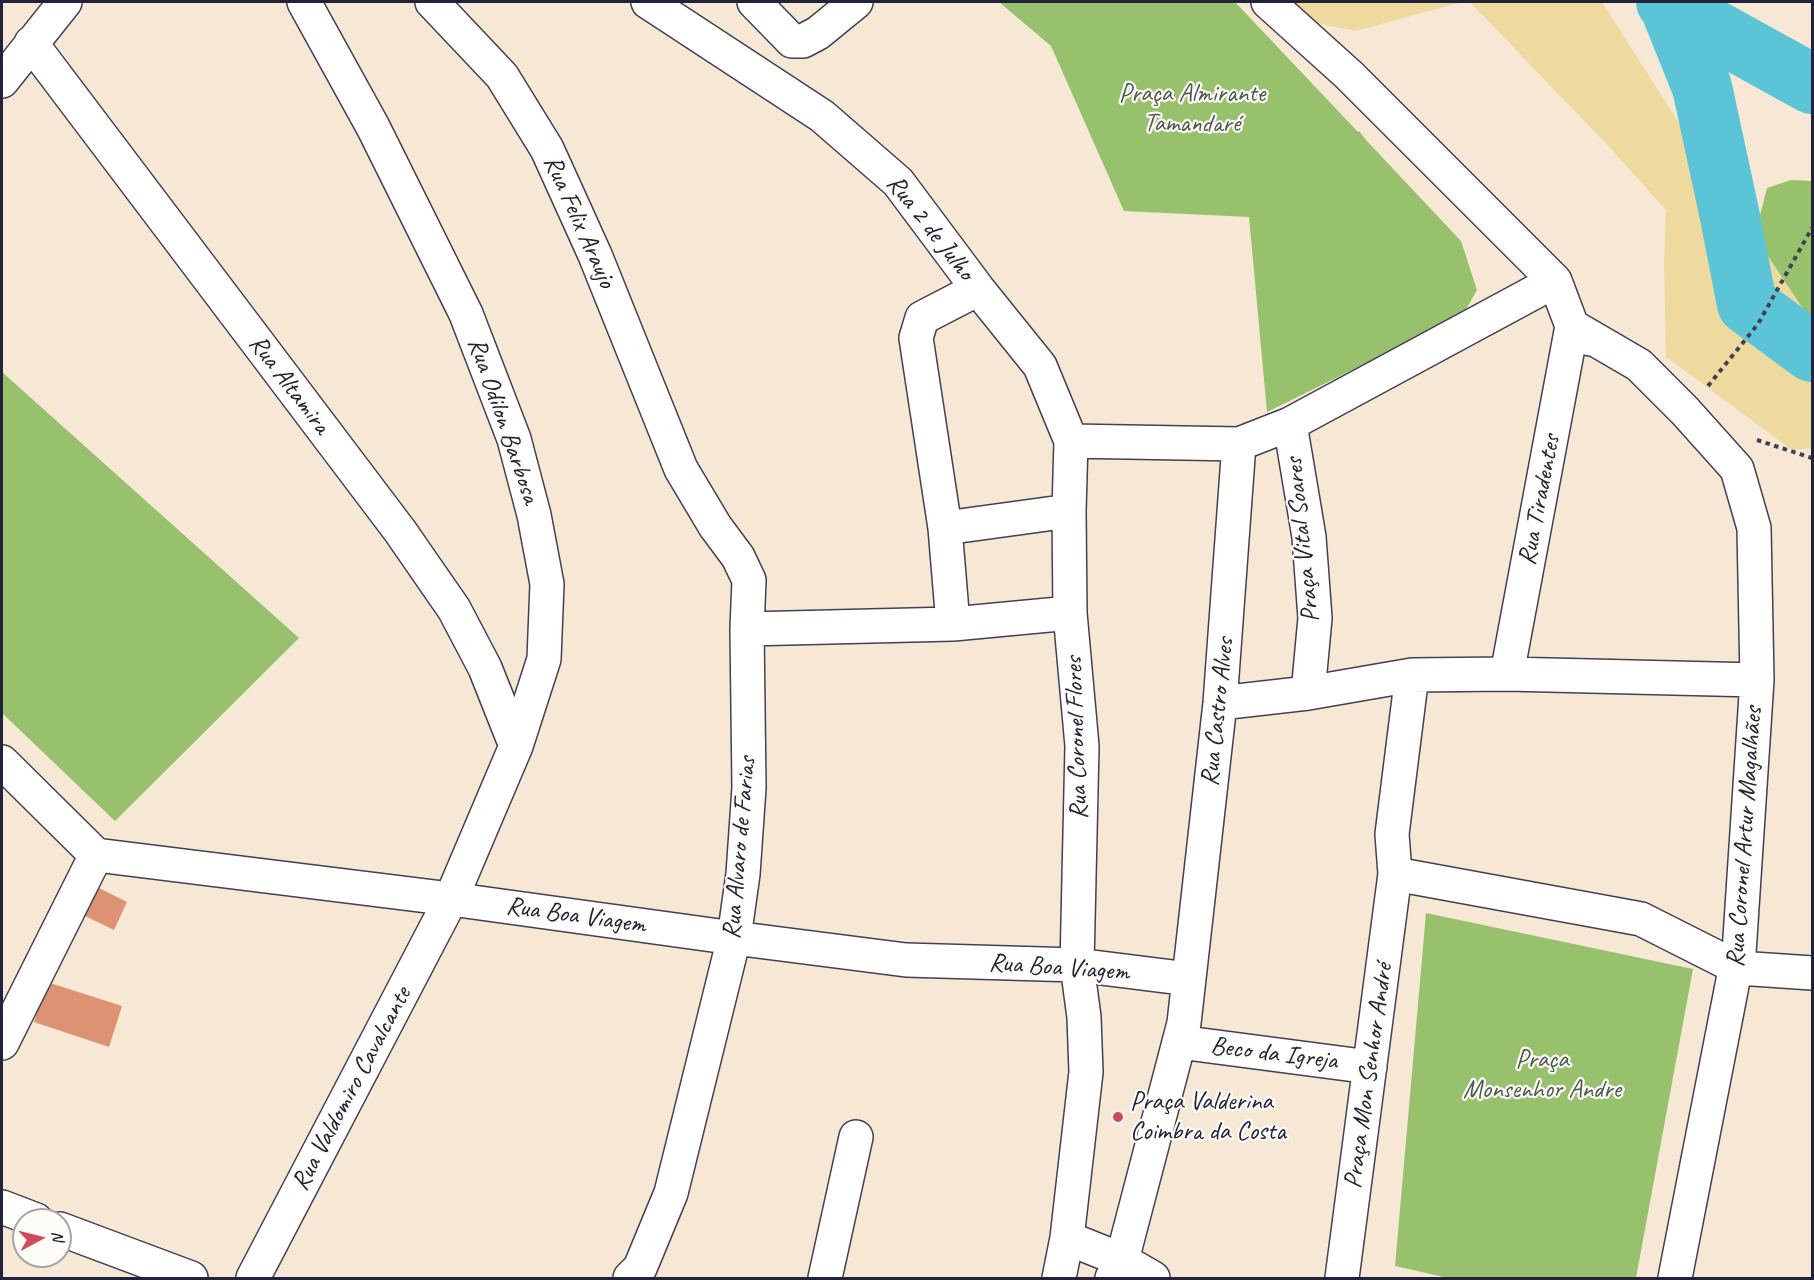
<!DOCTYPE html>
<html>
<head>
<meta charset="utf-8">
<style>
	body { margin:0 }
	#map { position:relative; width:1814px; height:1280px; overflow:hidden; background:#f7e8d5; font-family:Caveat,sans-serif }
	canvas { display:block }
	.frame { position:absolute; inset:0; border:3px solid #22223b; pointer-events:none }
	.north { position:absolute; left:12px; top:1208px; width:60px; height:60px; box-sizing:border-box; background:#fdfcf7; border:2px solid #a5a5ac; border-radius:50%; rotate:83deg; font-size:16px; font-weight:700; line-height:24px; text-align:center; color:#22223b }
	.north::after { content:''; display:block; margin:auto; width:21px; height:27px; background:#d1495b; clip-path:polygon(50% 0,100% 100%,50% 72%,0 100%) }
</style>
</head>
<body>
<div id="map">
<canvas width="1814" height="1280"></canvas>
<div class="frame"></div>
<div class="north">N</div>
</div>
<script>
const c = document.querySelector('canvas').getContext('2d');
c.lineJoin = 'round';
function fill(path, color) {
  c.fillStyle = color;
  c.fill(path, 'evenodd');
}
function poly(rows) {
  const path = new Path2D();
  for (const r of rows) {
    path.moveTo(r[0], r[1]);
    for (let i = 2; i < r.length; i += 2) path.lineTo(r[i], r[i + 1]);
  }
  return path;
}
function stroke(path, color, width, dash) {
  c.strokeStyle = color;
  c.lineWidth = width;
  c.lineCap = dash ? 'butt' : 'round';
  c.setLineDash(dash || []);
  c.stroke(path);
}
function drawText(font, color, halo, rows, align = 'center') {
  c.font = font + ' Caveat,sans-serif';
  c.lineWidth = 4.5;
  c.setLineDash([]);
  c.textBaseline = 'middle';
  c.strokeStyle = halo;
  c.fillStyle = color;
  for (const [text, x, y, turn = 0] of rows) {
    c.save();
    c.translate(x, y);
    c.rotate((+turn || 0) * Math.PI / 180);
    c.textAlign = isNaN(turn) ? turn : align;
    if (halo) c.strokeText(text, 0, 0);
    c.fillText(text, 0, 0);
    c.restore();
  }
}
fill(poly([
	[999,2,1235,2,1358,132,1359,131,1366,140,1461,241,1477,290,1462,316,1267,412,1249,217,1124,211,1051,46],
	[1791,180,1812,181,1812,335,1770,284,1760,215,1767,188],
	[2,372,299,638,115,821,2,713],
	[1426,913,1693,969,1636,1278,1448,1278,1395,1266]
]), '#98c16e');
fill(poly([
	[1276,2,1463,2,1355,31,1292,18],
	[1470,2,1602,2,1674,115,1812,322,1812,448,1792,450,1666,357,1664,264,1666,210,1612,150]
]), '#eeda9e');
stroke(poly([
	[1666,2,1669,5,1812,84],
	[1669,5,1702,87,1729,212,1747,304,1812,352]
]), '#5bc5d7', 60);
fill(poly([
	[95,886,127,902,114,930,81,914],
	[47,982,122,1006,109,1047,34,1022]
]), '#de9274');
const minor = poly([
	[432,2,502,76,547,149,595,255,681,469,715,526,738,557,749,580,747,629,749,788,743,874,734,938,671,1193,640,1268,630,1278],
	[648,2,822,116,898,182,978,289,1040,366,1071,441,1069,511,1070,613,1082,746,1077,965,1084,1017,1086,1072,1067,1238,1059,1278],
	[754,2,792,41,803,41,818,33,856,2],
	[1268,2,1349,75,1555,281,1572,326,1639,365,1685,411,1737,469,1754,528,1757,680,1738,968,1735,970,1675,1278],
	[31,43,400,531,454,609,485,668,516,746],
	[2,81,65,2],
	[1290,424,1309,537,1315,618,1308,693],
	[1071,441,1239,444,1290,424,1555,281],
	[945,528,1069,511],
	[953,624,945,528,916,338,922,318,978,289],
	[747,629,953,624,1070,613],
	[1507,674,1572,326,1590,339],
	[1220,703,1308,693,1412,675,1507,674,1757,680],
	[2,762,96,855,451,899,734,938,906,960,1077,965,1189,979],
	[1395,874,1641,919,1738,968,1812,973],
	[1179,1042,1370,1067],
	[2,1043,96,855],
	[2,1207,36,1220],
	[60,1229,191,1278],
	[1067,1238,1122,1260,1153,1278],
	[253,1278,451,899,516,746,544,659,547,584,534,515,514,439,466,314,373,127,304,2],
	[825,1278,856,1137],
	[1112,1278,1122,1260,1184,1023,1220,703,1239,444],
	[1342,1278,1395,874,1392,834,1412,675]
]);
stroke(minor, '#424052', 36);
stroke(poly([
	[1708,386,1758,324,1812,228],
	[1757,440,1812,458]
]), '#424052', 4, [4.5, 4.5]);
stroke(minor, '#fff', 33);
for (const [x, y, r, color] of [
	[1118,1117,6,"#d1495b"]
]) {
  const dot = new Path2D();
  dot.arc(x, y, r, 0, 2 * Math.PI);
  c.fillStyle = color;
  c.fill(dot);
  stroke(dot, '#fdfcf7', 2);
}
drawText('26px', '#4b5a4d', '#fdfcf7', [
	["Praça Almirante",1192,94],
	["Tamandaré",1192,124],
	["Praça",1542,1060],
	["Monsenhor Andre",1542,1090]
]);
drawText('26px', '#22223b', '#fdfcf7', [
	["Rua Felix Araujo",579,222,66],
	["Rua 2 de Julho",930,228,52],
	["Rua Altamira",289,385,53],
	["Rua Odilon Barbosa",503,421,71],
	["Rua Tiradentes",1540,500,-79],
	["Praça Vital Soares",1303,540,-96],
	["Rua Castro Alves",1218,712,-84],
	["Rua Coronel Flores",1077,738,-92],
	["Rua Coronel Artur Magalhães",1745,837,-86],
	["Rua Alvaro de Farias",740,848,-85],
	["Rua Boa Viagem",576,916,8],
	["Rua Boa Viagem",1059,968,4],
	["Beco da Igreja",1274,1054,7],
	["Praça Mon Senhor André",1369,1076,-82],
	["Rua Valdomiro Cavalcante",352,1089,-62]
]);
drawText('26px', '#22223b', '#fdfcf7', [
	["Praça Valderina",1130,1102],
	["Coimbra da Costa",1130,1132]
], 'left');
</script>
</body>
</html>
